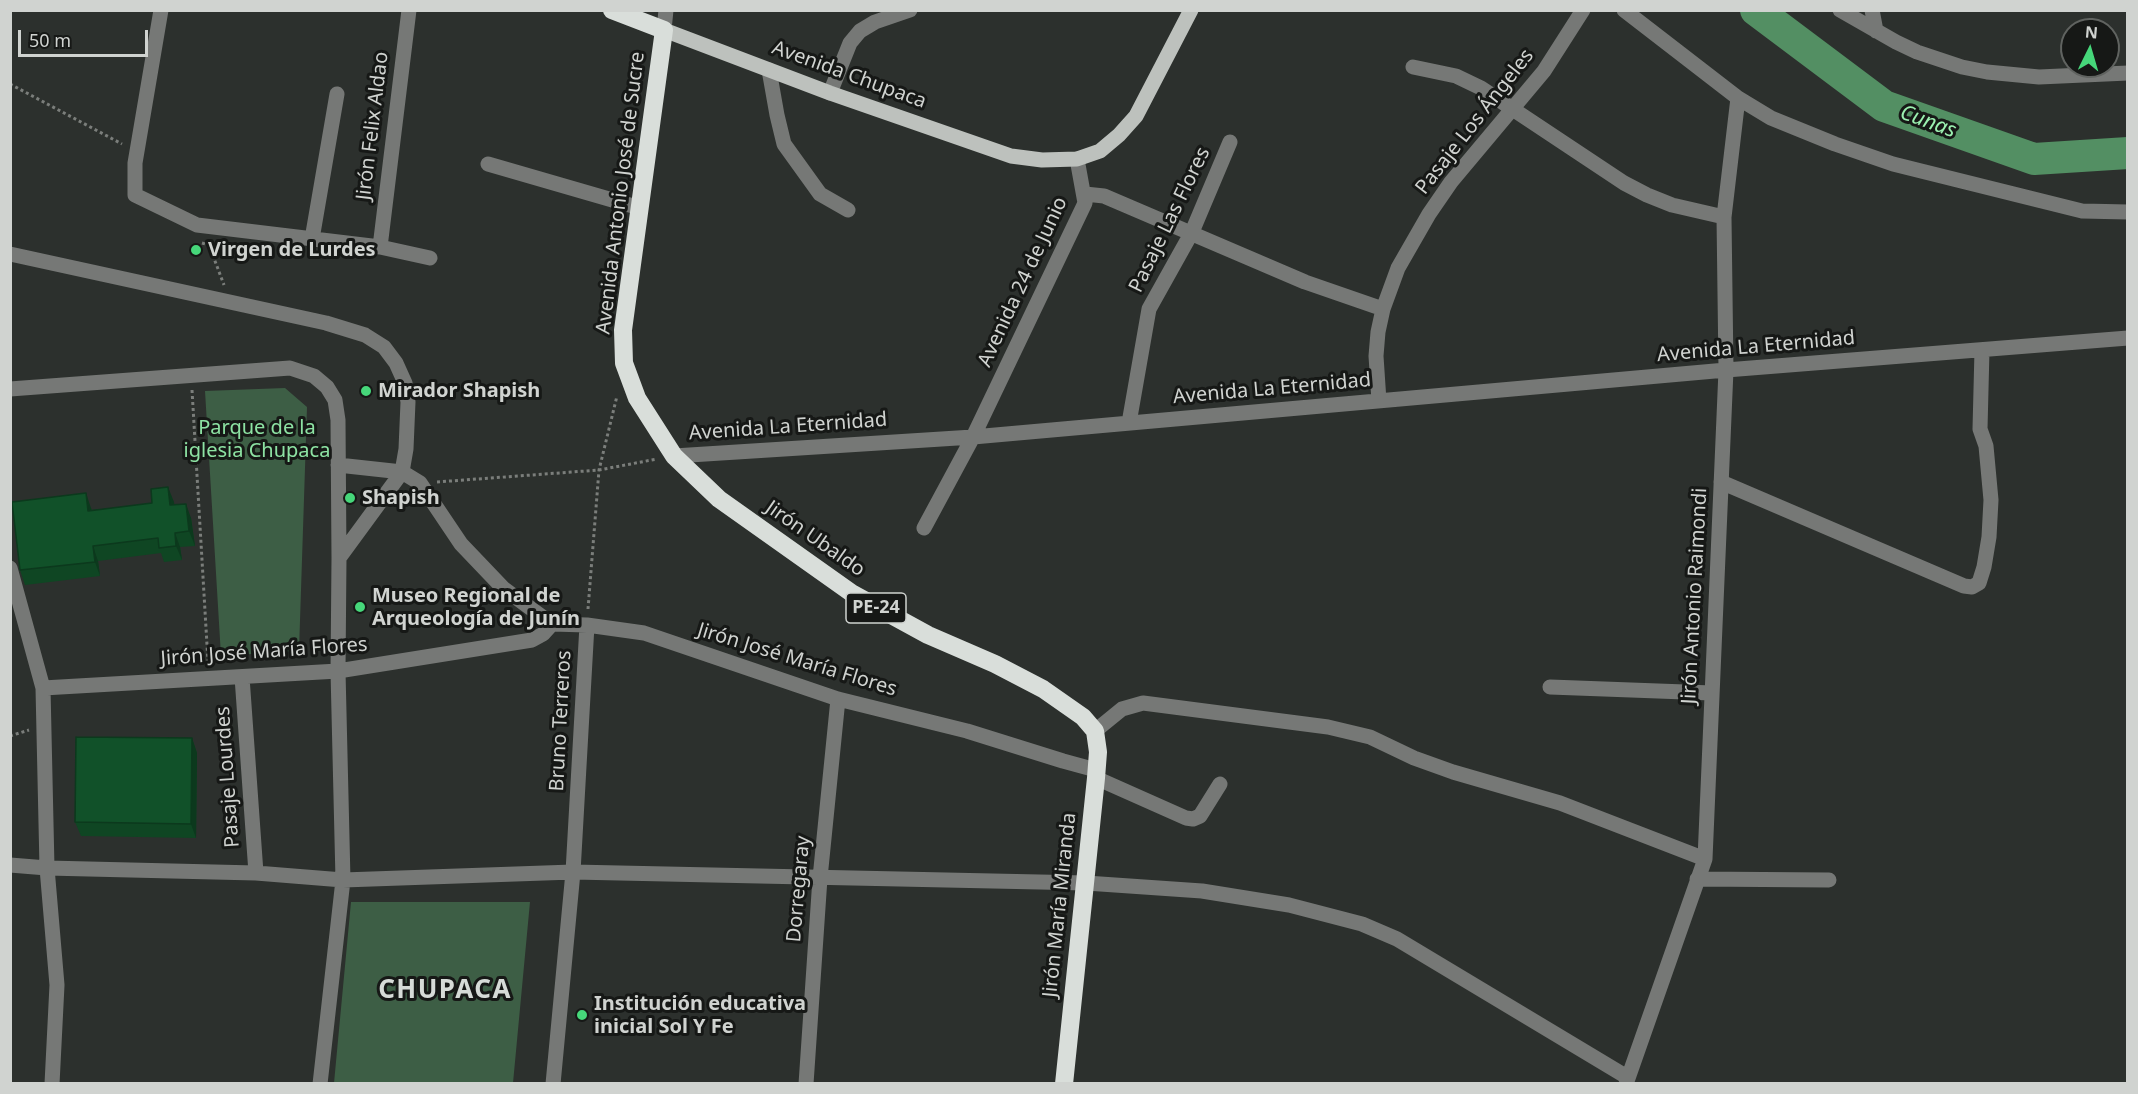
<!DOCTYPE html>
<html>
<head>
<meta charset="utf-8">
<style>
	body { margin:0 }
	#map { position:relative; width:2138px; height:1094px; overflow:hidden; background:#2c302d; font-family:"Noto Sans",sans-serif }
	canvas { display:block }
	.frame { position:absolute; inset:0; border:12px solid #d0d3d0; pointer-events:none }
	.north { position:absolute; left:2060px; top:18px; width:60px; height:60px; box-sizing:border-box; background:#161816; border:2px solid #606360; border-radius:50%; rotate:5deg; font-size:16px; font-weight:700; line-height:24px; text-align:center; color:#d0d3d0 }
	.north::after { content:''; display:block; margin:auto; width:21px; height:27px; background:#46d77a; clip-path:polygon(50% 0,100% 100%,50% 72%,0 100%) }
	.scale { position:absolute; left:18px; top:30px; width:130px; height:27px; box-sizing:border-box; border:3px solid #d0d3d0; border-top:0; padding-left:8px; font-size:18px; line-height:21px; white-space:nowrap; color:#d0d3d0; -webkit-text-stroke:4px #161816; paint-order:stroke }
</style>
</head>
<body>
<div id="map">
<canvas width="2138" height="1094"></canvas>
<div class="frame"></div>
<div class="north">N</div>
<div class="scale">50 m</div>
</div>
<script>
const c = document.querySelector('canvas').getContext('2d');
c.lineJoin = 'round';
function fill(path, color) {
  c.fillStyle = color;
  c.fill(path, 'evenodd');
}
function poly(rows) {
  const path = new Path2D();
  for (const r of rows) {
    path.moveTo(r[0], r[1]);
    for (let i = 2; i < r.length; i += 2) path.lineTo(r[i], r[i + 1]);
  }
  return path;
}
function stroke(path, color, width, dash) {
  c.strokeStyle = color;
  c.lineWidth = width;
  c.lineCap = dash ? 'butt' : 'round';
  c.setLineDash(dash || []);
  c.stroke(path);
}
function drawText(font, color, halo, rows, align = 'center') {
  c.font = font + ' "Noto Sans",sans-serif';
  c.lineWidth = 6;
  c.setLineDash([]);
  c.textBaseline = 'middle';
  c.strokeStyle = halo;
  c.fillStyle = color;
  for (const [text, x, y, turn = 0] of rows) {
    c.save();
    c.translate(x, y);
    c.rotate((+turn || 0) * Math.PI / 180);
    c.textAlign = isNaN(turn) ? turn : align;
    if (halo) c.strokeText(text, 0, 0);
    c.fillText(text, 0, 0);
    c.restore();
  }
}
fill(poly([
	[285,388,307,407,299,651,221,656,205,391],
	[351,902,530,902,513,1083,334,1083]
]), '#3d5e45');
stroke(poly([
	[1756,10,1884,106,2034,159,2128,153]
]), '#538f63', 32);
stroke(poly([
	[10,84,122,144],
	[202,243,209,245,224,285],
	[192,390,208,662],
	[437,482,599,470,657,459],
	[588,609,599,470,617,396],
	[10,736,29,730]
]), '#7b7e7b', 3, [3, 3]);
stroke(poly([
	[161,10,135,163,135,195,197,225,380,247,430,258],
	[1624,10,1738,98,1771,118,1835,144,1893,164,2082,211,2128,212],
	[1840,10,1896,42,1917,52,1962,67,1987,72,2039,77,2128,73],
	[1872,10,1876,31],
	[664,30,666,10],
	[1413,67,1456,76,1481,88,1624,183,1647,195,1672,205,1724,217],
	[769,70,777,115,784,144,820,194,848,210],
	[830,93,850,43,860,31,875,22,910,10],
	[488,164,640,208],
	[1085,194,1104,196,1305,282,1383,309],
	[312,239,337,94],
	[380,247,409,10],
	[10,254,326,323,365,335,384,347,396,363,405,383,408,402,406,449,402,472,339,558],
	[10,389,290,368,314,376,327,387,335,400,338,420,339,558,338,671,343,880,320,1084],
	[1379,401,1376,356,1378,332,1383,309,1398,268,1429,214,1451,182,1544,71,1583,10],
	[1129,423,1149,309,1192,232,1230,142],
	[674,456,973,437,1726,370,2128,338],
	[338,465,402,472,420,483,461,544,503,588,552,624,587,625,644,633,838,699,967,731,1063,761,1096,770],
	[1721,482,1964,586,1972,587,1979,583,1984,567,1989,537,1991,500,1986,446,1980,429,1982,350],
	[924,528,973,437,1085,203,1077,159],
	[10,568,43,688,47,868,57,985,52,1084],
	[242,677,256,873],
	[1550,687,1712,693],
	[43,688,338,671,532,640,543,634,552,624],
	[1095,731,1122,709,1143,703,1328,727,1370,737,1414,758,1453,772,1560,803,1705,859],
	[1096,778,1186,818,1193,819,1200,816,1220,784],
	[10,865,47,868,256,873,343,880,573,872,1086,883,1202,891,1289,905,1362,924,1397,939,1627,1077],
	[1697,879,1829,880],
	[553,1084,573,872,587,625],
	[806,1084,820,878,838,699],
	[1626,1084,1705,859,1726,370,1724,217,1738,98]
]), '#767876', 15);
stroke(poly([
	[664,30,830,93,1011,156,1042,160,1077,159,1100,151,1119,135,1136,116,1191,10]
]), '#bdc1bd', 15);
stroke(poly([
	[612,10,664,30,623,330,624,363,637,398,674,456,719,499,853,594,928,635,995,664,1043,689,1083,717,1095,731,1098,752,1096,778,1064,1084]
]), '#d9deda', 18);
fill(poly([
	[174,502,174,505,191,518,195,546,180,547,182,560,164,562,161,553,98,561,100,576,25,585,20,570,91,508,92,510],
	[192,738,197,753,196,838,81,836,75,822]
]), '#0f4623');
fill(poly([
	[168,487,174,502,176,520,170,505],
	[86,493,91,508,93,525,88,511],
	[186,504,191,518,195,546,189,531],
	[175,533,180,547,182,560,176,546],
	[93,546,98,561,100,576,95,562],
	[192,738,197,753,196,838,191,824]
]), '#0c391d');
const building = poly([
	[168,487,170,505,186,504,189,531,175,533,176,546,159,548,158,538,93,546,95,562,20,570,12,502,86,493,88,511,152,503,151,489,168,487],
	[76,737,192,738,191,824,75,822,76,737]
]);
fill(building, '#115129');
stroke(building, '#0c391d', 1.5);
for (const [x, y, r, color] of [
	[196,250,6,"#46d77a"],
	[366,391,6,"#46d77a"],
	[350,498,6,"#46d77a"],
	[360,607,6,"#46d77a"],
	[582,1015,6,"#46d77a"]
]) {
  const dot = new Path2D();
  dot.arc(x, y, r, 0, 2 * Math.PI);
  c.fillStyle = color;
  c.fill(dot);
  stroke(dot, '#161816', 2);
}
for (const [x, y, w] of [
	[876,608,60]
]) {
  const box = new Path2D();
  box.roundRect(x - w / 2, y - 15, w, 30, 4.5);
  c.fillStyle = '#161816';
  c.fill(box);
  stroke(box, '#d0d3d0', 1.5);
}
drawText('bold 18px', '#d0d3d0', null, [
	["PE-24",876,608]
]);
drawText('20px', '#d0d3d0', '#161816', [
	["Avenida Chupaca",849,75,20],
	["Pasaje Los Ángeles",1475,122,-52],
	["Jirón Felix Aldao",373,126,-83],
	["Avenida Antonio José de Sucre",621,193,-83],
	["Pasaje Las Flores",1170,220,-64],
	["Avenida 24 de Junio",1023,282,-65],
	["Avenida La Eternidad",1756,347,-5],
	["Avenida La Eternidad",1272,389,-5],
	["Avenida La Eternidad",788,427,-4],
	["Jirón Ubaldo",815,539,35],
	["Jirón Antonio Raimondi",1695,596,-87],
	["Jirón José María Flores",264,652,-4],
	["Jirón José María Flores",797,660,17],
	["Bruno Terreros",561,721,-87],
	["Pasaje Lourdes",228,777,-94],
	["Dorregaray",799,889,-85],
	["Jirón María Miranda",1060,905,-84]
]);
drawText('bold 20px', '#d0d3d0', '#161816', [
	["Virgen de Lurdes",208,250],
	["Mirador Shapish",378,391],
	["Shapish",362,498],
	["Museo Regional de",372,596],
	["Arqueología de Junín",372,619],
	["Institución educativa",594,1004],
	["inicial Sol Y Fe",594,1027]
], 'left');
drawText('20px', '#8de2a3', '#161816', [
	["Parque de la",257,428],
	["iglesia Chupaca",257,451]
]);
drawText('italic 21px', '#9bf0b0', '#161816', [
	["Cunas",1928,122,20]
]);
c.letterSpacing = '1.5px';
drawText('bold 26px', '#d6dbd7', '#161816', [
	["CHUPACA",445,991]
]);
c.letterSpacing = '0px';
</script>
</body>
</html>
